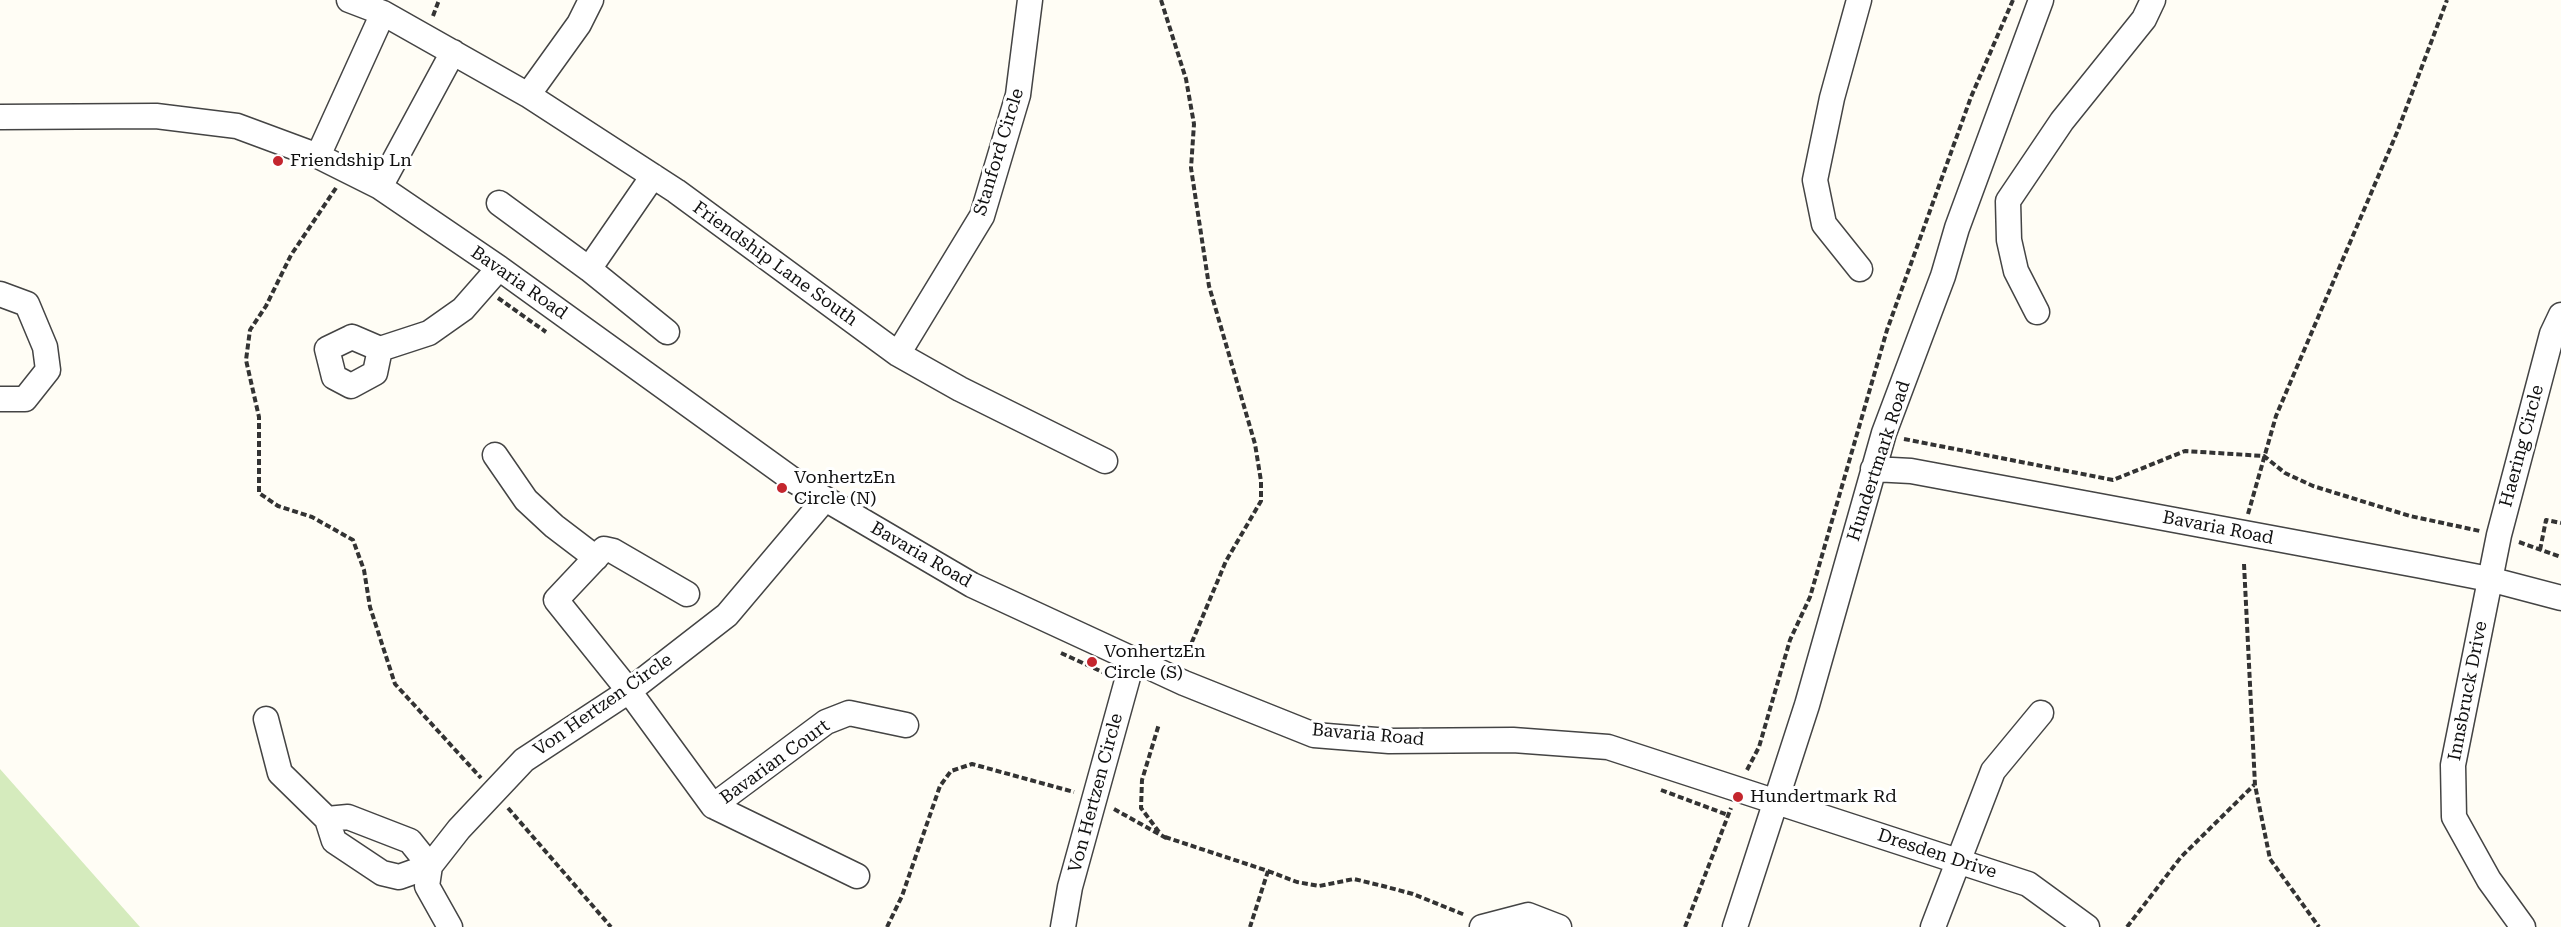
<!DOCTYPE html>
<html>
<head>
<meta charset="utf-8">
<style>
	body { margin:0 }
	canvas { display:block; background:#fffdf5 }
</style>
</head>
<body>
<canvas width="2561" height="927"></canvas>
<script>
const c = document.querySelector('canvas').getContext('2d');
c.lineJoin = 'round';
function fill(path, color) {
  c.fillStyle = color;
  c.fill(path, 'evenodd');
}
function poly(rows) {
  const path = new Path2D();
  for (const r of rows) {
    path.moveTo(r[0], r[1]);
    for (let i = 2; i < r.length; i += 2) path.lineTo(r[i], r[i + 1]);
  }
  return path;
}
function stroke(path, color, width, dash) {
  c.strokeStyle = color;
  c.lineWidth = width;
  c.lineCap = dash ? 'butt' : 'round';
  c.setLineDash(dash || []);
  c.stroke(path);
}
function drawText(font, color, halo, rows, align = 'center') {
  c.font = font + ' "Roboto Serif",serif';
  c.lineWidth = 6;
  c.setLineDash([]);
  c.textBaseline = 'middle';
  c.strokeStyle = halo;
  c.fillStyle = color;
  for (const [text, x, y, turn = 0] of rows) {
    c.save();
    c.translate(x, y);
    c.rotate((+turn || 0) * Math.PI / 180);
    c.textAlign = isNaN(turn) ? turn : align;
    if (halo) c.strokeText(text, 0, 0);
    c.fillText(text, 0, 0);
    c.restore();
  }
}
fill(poly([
	[0,769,140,927,0,927]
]), '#d5ebbd');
const minor = poly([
	[349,0,383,13,528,95,676,191,898,354,960,389,1105,461],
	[1859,0,1832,98,1815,180,1824,224,1860,269],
	[528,95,579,24,591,0],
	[0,117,156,116,237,126,318,156,380,187,499,268,793,480,972,585,1184,683,1314,735,1389,741,1513,740,1608,747,2028,884,2087,927],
	[318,156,383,13],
	[653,176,589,269,667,332],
	[380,187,453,52],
	[499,203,589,269],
	[0,294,27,304,45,347,48,370,25,399,0,399],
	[2037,312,2016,271,2009,240,2008,201,2062,121,2144,19,2153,0],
	[352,337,380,349,375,373,351,386,334,377,327,349,352,337],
	[380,349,429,333,463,309,499,268],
	[898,354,982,216,1018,95,1030,0],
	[495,455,526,500,554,526,596,558],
	[1873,469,1911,471,2422,566,2489,579,2561,598],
	[687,594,613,551,604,549,556,600,629,691,713,806,857,876],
	[266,719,280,773,327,819,334,841,382,873,399,877,430,866,410,841,348,817,327,819],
	[713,806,826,722,849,713,906,725],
	[450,927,427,886,430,866,459,829,524,760,629,691,727,615,825,499],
	[1063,927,1070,887,1133,659],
	[1482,927,1528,915,1559,927],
	[1735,927,1807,705,1884,433,1943,276,1957,228,2041,0],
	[1933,927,1993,771,2041,713],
	[2523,927,2489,880,2454,817,2453,765,2499,535,2552,334,2561,315]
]);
stroke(minor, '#444', 27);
stroke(poly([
	[1161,0,1186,79,1194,124,1191,168,1209,286,1255,444,1261,481,1261,501,1226,561,1184,661],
	[433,16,439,0],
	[336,188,291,255,266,306,250,330,246,360,259,417,259,493,278,506,312,517,353,540,364,570,370,607,395,684,481,778],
	[498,298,546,332],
	[1904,439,2113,480,2185,451,2264,456,2285,473,2313,486,2410,516,2480,531],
	[2248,514,2276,416,2398,130,2447,0],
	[2519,542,2561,557],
	[2540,550,2546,520,2561,523],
	[2244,564,2255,785,2270,859,2319,927],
	[1061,653,1109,675],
	[1747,770,1759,747,1790,640,1810,597,1887,330,1971,97,2013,0],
	[1661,790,1728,815],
	[508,808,611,927],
	[1114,809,1166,838],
	[1159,832,1141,808,1142,780,1159,724],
	[1165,837,1268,871,1250,927],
	[1268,871,1297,882,1319,886,1354,879,1383,886,1413,894,1465,915],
	[887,927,902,896,940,786,951,771,972,764,1074,792],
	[1685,927,1731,808],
	[2127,927,2181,857,2254,785]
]), '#333', 4, [6, 3]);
stroke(minor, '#fff', 24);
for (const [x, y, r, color] of [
	[278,161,6,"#c4262e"],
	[782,488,6,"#c4262e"],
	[1092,662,6,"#c4262e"],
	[1738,797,6,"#c4262e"]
]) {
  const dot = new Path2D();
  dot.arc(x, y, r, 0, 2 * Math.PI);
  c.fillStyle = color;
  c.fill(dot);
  stroke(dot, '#fff', 2);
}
drawText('18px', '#111', '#fff', [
	["Stanford Circle",999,152,-73],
	["Friendship Lane South",775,264,36],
	["Bavaria Road",519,283,35],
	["Haering Circle",2522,446,-75],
	["Hundertmark Road",1879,461,-72],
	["Bavaria Road",2218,528,11],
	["Bavaria Road",921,555,30],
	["Innsbruck Drive",2468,691,-79],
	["Von Hertzen Circle",603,705,-35],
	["Bavaria Road",1368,735,5],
	["Bavarian Court",775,762,-36],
	["Von Hertzen Circle",1096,793,-75],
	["Dresden Drive",1937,854,18]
]);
drawText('18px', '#111', '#fff', [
	["Friendship Ln",290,161],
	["VonhertzEn",794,478],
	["Circle (N)",794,499],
	["VonhertzEn",1104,652],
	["Circle (S)",1104,673],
	["Hundertmark Rd",1750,797]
], 'left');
</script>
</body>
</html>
